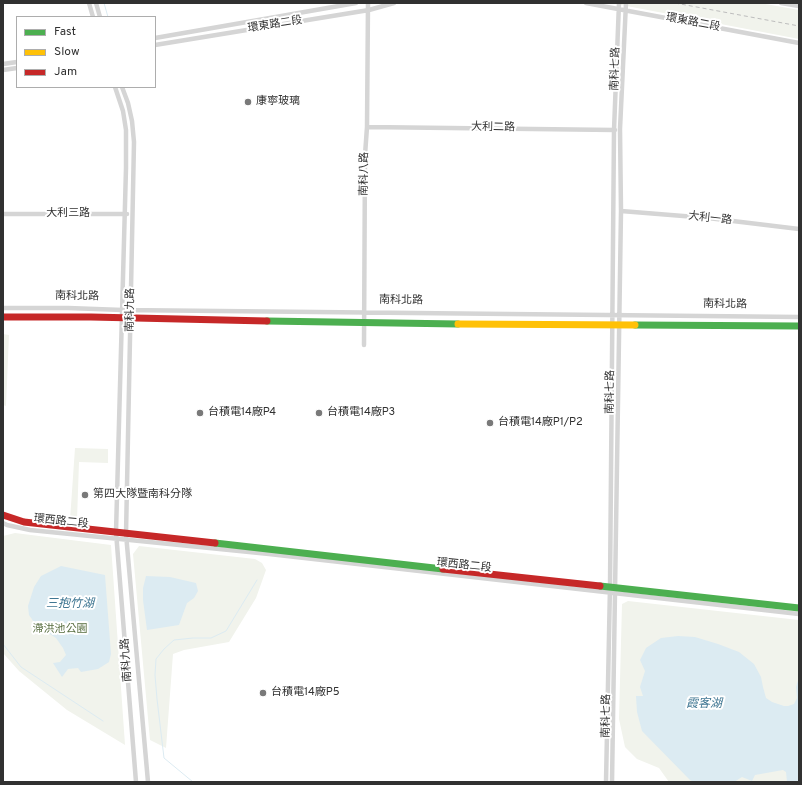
<!DOCTYPE html>
<html>
<head>
<meta charset="utf-8">
<style>
	body { margin:0 }
	#map { position:relative; width:802px; height:785px; overflow:hidden; background:#fff; font-family:Overpass,sans-serif }
	canvas { display:block }
	.frame { position:absolute; inset:0; border:4px solid #313131; pointer-events:none }
	.legend { position:absolute; left:16px; top:16px; width:140px; height:72px; box-sizing:border-box; background:#fff; border:1px solid #adadad; margin:0; padding:5px 7px; list-style:none; font-size:12px; color:#313131 }
	.legend li { display:flex; align-items:center; gap:8px; height:20px }
	.legend b { width:20px; border:1px solid #adadad }
</style>
</head>
<body>
<div id="map">
<canvas width="802" height="785"></canvas>
<div class="frame"></div>
<ul class="legend">
<li><b style="height:5px;background:#4caf50"></b>Fast</li>
<li><b style="height:5px;background:#ffc107"></b>Slow</li>
<li><b style="height:5px;background:#c62828"></b>Jam</li>
</ul>
</div>
<script>
const c = document.querySelector('canvas').getContext('2d');
c.lineJoin = 'round';
function fill(path, color) {
  c.fillStyle = color;
  c.fill(path, 'evenodd');
}
function poly(rows) {
  const path = new Path2D();
  for (const r of rows) {
    path.moveTo(r[0], r[1]);
    for (let i = 2; i < r.length; i += 2) path.lineTo(r[i], r[i + 1]);
  }
  return path;
}
function stroke(path, color, width, dash) {
  c.strokeStyle = color;
  c.lineWidth = width;
  c.lineCap = dash ? 'butt' : 'round';
  c.setLineDash(dash || []);
  c.stroke(path);
}
function drawText(font, color, halo, rows, align = 'center') {
  c.font = font + ' Overpass,"Noto Sans TC",sans-serif';
  c.lineWidth = 4;
  c.setLineDash([]);
  c.textBaseline = 'middle';
  c.strokeStyle = halo;
  c.fillStyle = color;
  for (const [text, x, y, turn = 0] of rows) {
    c.save();
    c.translate(x, y);
    c.rotate((+turn || 0) * Math.PI / 180);
    c.textAlign = isNaN(turn) ? turn : align;
    if (halo) c.strokeText(text, 0, 0);
    c.fillText(text, 0, 0);
    c.restore();
  }
}
fill(poly([
	[611,3,760,3,799,10,799,39],
	[3,334,9,335,6,406,3,405],
	[75,448,108,449,108,463,79,462,77,520,70,520],
	[15,533,111,545,125,745,67,710,19,671,3,653,3,536],
	[139,546,255,559,262,563,266,570,256,598,229,642,184,650,173,654,166,748,150,740,133,554],
	[628,601,799,620,799,782,669,782,659,768,637,759,625,747,619,719,622,604]
]), '#f1f3ec');
fill(poly([
	[61,566,105,575,111,654,109,662,98,669,81,672,78,668,68,669,62,677,53,663,60,662,66,655,63,648,56,638,36,625,29,615,28,606,34,587,41,576],
	[146,576,170,577,196,583,198,591,194,598,187,603,179,625,147,630,143,600,143,588],
	[678,636,695,637,718,644,739,652,754,664,761,677,763,687,766,698,772,702,784,706,788,706,794,704,797,698,796,687,799,677,799,782,787,782,786,772,783,770,755,775,752,781,742,777,734,782,694,782,690,780,642,731,637,712,636,696,643,696,640,687,645,671,640,660,646,648,661,638]
]), '#dcebf2');
stroke(poly([
	[104,3,108,17],
	[3,644,21,667,103,721],
	[193,782,164,758,157,699,155,675,156,659,164,649,174,640,193,638,211,638,226,631,257,580]
]), '#dcebf2', 1);
stroke(poly([
	[89,3,93,17],
	[96,3,100,17],
	[586,3,799,43],
	[781,3,799,6],
	[155,38,356,3],
	[155,45,369,10,394,3],
	[3,64,17,62],
	[3,70,17,68],
	[115,87,123,111,126,130,126,168,116,532,136,782],
	[122,87,128,103,132,121,134,142,126,534,148,782],
	[367,127,615,130],
	[621,211,708,218,799,229],
	[3,214,127,214],
	[3,308,68,308,123,310,799,317],
	[364,345,365,155,367,127,368,3],
	[3,523,7,525,30,530,269,554,799,614],
	[606,782,610,586,614,130,619,3],
	[612,782,621,211,620,129,626,3]
]), '#d5d5d5', 4.5);
stroke(poly([
	[267,321,458,324],
	[635,325,799,326],
	[215,543,443,569],
	[600,586,799,608]
]), '#4caf50', 7);
stroke(poly([
	[458,324,635,325]
]), '#ffc107', 7);
stroke(poly([
	[3,317,91,317,267,321],
	[3,515,24,522,215,543],
	[443,569,600,586]
]), '#c62828', 7);
stroke(poly([
	[675,3,799,26]
]), '#bdbdbd', 1, [4, 3]);
for (const [x, y, r, color] of [
	[248,102,4,"#797979"],
	[200,413,4,"#797979"],
	[319,413,4,"#797979"],
	[490,423,4,"#797979"],
	[85,495,4,"#797979"],
	[263,693,4,"#797979"]
]) {
  const dot = new Path2D();
  dot.arc(x, y, r, 0, 2 * Math.PI);
  c.fillStyle = color;
  c.fill(dot);
  stroke(dot, '#fff', 1.5);
}
drawText('11px', '#313131', '#fff', [
	["環東路二段",693,23,11],
	["環東路二段",275,25,-9],
	["南科七路",616,69,-88],
	["大利二路",493,128,1],
	["南科八路",365,174,-89],
	["大利三路",68,214],
	["大利一路",710,219,6],
	["南科北路",77,297,1],
	["南科北路",401,301,1],
	["南科北路",725,305,1],
	["南科九路",131,310,-89],
	["南科七路",611,392,-89],
	["環西路二段",61,522,6],
	["環西路二段",464,566,6],
	["南科九路",127,660,-94],
	["南科七路",607,716,-89]
]);
drawText('11px', '#313131', '#fff', [
	["康寧玻璃",256,102],
	["台積電14廠P4",208,413],
	["台積電14廠P3",327,413],
	["台積電14廠P1/P2",498,423],
	["第四大隊暨南科分隊",93,495],
	["台積電14廠P5",271,693]
], 'left');
drawText('11px', '#576d3f', '#fff', [
	["滯洪池公園",60,630]
]);
drawText('italic 12px', '#407793', '#fff', [
	["三抱竹湖",70,605],
	["霞客湖",704,705]
]);
</script>
</body>
</html>
